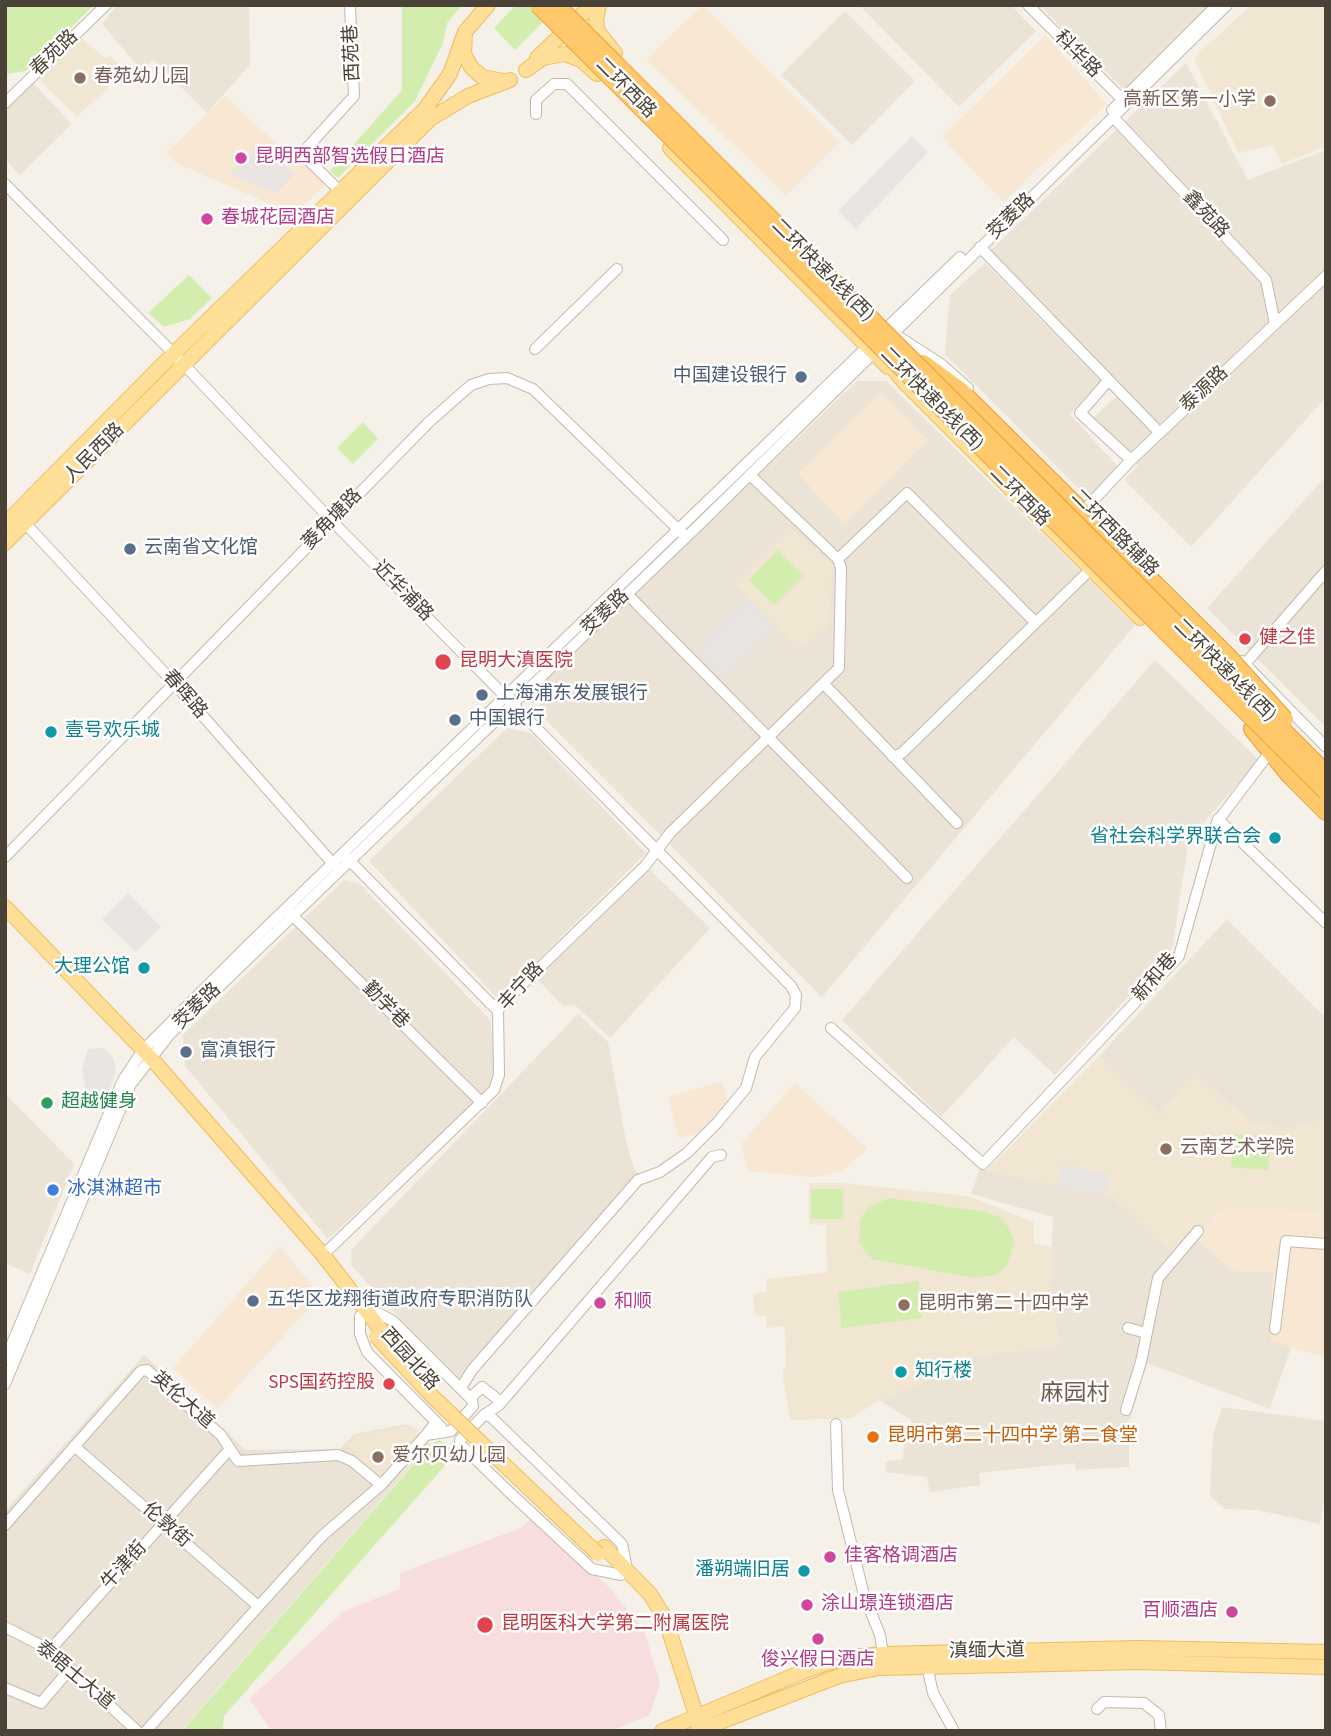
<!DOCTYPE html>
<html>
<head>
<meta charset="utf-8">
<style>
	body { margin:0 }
	#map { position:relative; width:1331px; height:1736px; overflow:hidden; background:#f5f1e9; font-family:"Source Sans 3",sans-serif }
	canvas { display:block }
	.frame { position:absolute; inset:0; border:7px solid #4a4236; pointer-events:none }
</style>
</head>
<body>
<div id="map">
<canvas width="1331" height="1736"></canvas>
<div class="frame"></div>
</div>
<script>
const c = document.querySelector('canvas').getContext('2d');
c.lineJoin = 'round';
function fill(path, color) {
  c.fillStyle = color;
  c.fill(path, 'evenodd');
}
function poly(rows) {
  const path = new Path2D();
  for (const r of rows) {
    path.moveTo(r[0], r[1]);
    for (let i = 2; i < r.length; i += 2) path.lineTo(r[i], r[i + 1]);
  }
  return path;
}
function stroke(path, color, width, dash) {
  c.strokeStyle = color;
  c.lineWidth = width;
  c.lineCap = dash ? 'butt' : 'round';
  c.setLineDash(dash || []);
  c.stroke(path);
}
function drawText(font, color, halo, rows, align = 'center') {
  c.font = font + ' "Source Sans 3","Noto Sans SC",sans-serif';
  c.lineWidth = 5;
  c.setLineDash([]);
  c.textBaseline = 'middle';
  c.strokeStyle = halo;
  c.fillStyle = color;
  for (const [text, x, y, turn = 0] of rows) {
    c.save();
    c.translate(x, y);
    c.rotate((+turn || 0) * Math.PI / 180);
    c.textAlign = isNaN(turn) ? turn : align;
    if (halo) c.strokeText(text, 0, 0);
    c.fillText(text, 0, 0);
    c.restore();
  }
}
fill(poly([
	[117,5,249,5,250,65,207,113,154,60,141,70,102,24],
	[859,5,1011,5,1036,31,959,107],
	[1039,5,1209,5,1127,93],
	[845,11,915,81,852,145,781,75],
	[1186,63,1248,180,1326,150,1326,397,1191,547,1124,480,1138,466,1093,418,1123,390,991,250],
	[33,83,72,124,20,175,5,159,5,111],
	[985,263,1101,381,1070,414,1119,468,1089,499,945,354,950,295],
	[857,381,886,381,1135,625,822,997,539,713,542,681],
	[1326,476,1326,727,1207,608],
	[1155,660,1259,760,1189,839,1172,950,1055,1075,1014,1037,941,1117,842,1020],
	[507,728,531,733,646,853,498,999,369,861],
	[650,870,710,928,610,1038,575,1005,563,1006,537,979],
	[344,880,359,883,490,1020,498,1081,328,1239,185,1066,183,1035],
	[1227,919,1326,1018,1326,1115,1313,1122,1290,1128,1251,1124,1196,1072,1160,1114,1099,1056],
	[578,1014,608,1042,626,1141,634,1169,640,1176,459,1383,352,1266,351,1250],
	[5,1094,74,1164,30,1274,5,1263],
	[980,1169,1112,1198,1172,1252,1189,1237,1208,1246,1232,1271,1273,1272,1271,1340,1291,1347,1270,1409,1147,1363,1129,1422,1129,1467,1076,1470,1075,1463,979,1473,980,1485,930,1492,927,1477,886,1472,885,1462,903,1459,905,1439,911,1439,911,1420,879,1400,933,1379,932,1361,1060,1346,1050,1285,1053,1217,971,1194],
	[144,1355,246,1450,340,1449,354,1434,407,1424,430,1444,181,1731,5,1731,5,1511],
	[1222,1407,1326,1421,1326,1487,1320,1524,1258,1510,1225,1509,1210,1496,1213,1435]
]), '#eae3d6');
fill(poly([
	[703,5,840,143,786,196,646,59],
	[1045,35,1107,104,1003,202,942,137],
	[225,96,285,152,307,154,332,179,294,214,176,163,166,153],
	[881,392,928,440,845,524,798,474],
	[722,1081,728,1102,705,1131,679,1139,668,1097],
	[795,1083,868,1149,842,1171,814,1177,748,1171,741,1144],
	[1228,1208,1326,1211,1326,1358,1271,1341,1273,1272,1232,1271,1199,1241,1217,1213],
	[280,1246,320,1296,217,1409,173,1368]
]), '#f8e7d3');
fill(poly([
	[1251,5,1326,5,1326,146,1282,164,1272,145,1238,153,1194,58],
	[80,37,105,58,111,56,126,70,77,117,41,82,42,74],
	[789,526,833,566,828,627,799,650,733,583],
	[1099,1056,1160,1113,1196,1072,1251,1124,1290,1128,1313,1122,1326,1115,1326,1211,1228,1208,1216,1213,1199,1241,1189,1237,1172,1252,1112,1198,986,1171],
	[809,1183,841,1183,968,1196,1034,1222,1034,1243,1052,1247,1050,1285,1060,1346,933,1361,933,1379,879,1400,852,1418,790,1420,782,1370,786,1369,785,1326,767,1328,766,1316,755,1315,753,1294,766,1292,767,1279,827,1272,826,1225,809,1224],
	[411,1425,420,1433,378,1481,366,1471,349,1444,355,1436]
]), '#f0e6d2');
fill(poly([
	[533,1516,611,1589,644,1630,660,1683,650,1715,610,1731,272,1731,249,1699,344,1611,400,1589,400,1573,521,1528]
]), '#f7dedc');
fill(poly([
	[5,5,94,5,26,71,5,74],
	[402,5,462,5,447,23,443,43,415,101,338,178,330,171,402,90],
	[516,5,560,5,515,50,494,28],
	[189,275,212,298,190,319,164,327,148,313],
	[363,422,378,439,353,464,337,448],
	[778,550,803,576,774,605,749,580],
	[1234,1134,1271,1137,1268,1170,1231,1167],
	[811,1189,843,1189,843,1219,811,1219],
	[889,1198,986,1212,999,1217,1009,1228,1014,1243,1008,1264,997,1274,975,1278,872,1259,859,1242,860,1220,869,1207],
	[918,1281,923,1318,842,1328,838,1292],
	[440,1440,456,1453,224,1716,222,1731,182,1731,431,1444]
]), '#d3edaf');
fill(poly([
	[912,136,928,152,856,229,838,211],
	[260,143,294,174,276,193,229,174],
	[747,598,774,626,723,677,695,649],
	[128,893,161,927,136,952,102,919],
	[103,1048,113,1057,116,1071,108,1096,92,1100,87,1095,82,1070,88,1049],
	[1063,1166,1110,1175,1106,1195,1056,1186]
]), '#e7e4e1');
const minor = poly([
	[1028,5,1125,102],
	[5,103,106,5],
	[1112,110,1217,5],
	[536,114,536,100,554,84,567,84,723,240],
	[1114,118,1266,280,1275,324],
	[5,184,173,353,332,521,791,986,796,995,795,1008,755,1057,746,1088,717,1123,687,1153,660,1172,638,1180,472,1370,461,1388],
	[341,192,306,158,305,150,354,96,350,5],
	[980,247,1160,433],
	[893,333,941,364,968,388],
	[535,349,617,269],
	[1108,381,1080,413,1131,460],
	[1087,507,1131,460,1326,276],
	[25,523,173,682,335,866],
	[838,559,907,493,1035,622],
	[627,594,907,878],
	[1242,661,1326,747],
	[1245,664,1326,571],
	[825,685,957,823],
	[893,757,902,753,1091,569],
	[1218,819,1326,923],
	[5,857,429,422,471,385,489,379,507,378,533,389,684,535],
	[347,858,498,1011],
	[288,911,482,1103],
	[831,1028,983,1164,1179,956,1217,822,1267,756],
	[323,1255,494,1090,499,1075,498,1011,502,1004,645,866,670,833,839,668,841,568,838,559,750,475],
	[367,1312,380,1314,393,1321,472,1400,473,1406,451,1431,426,1435,436,1422],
	[360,1316,360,1334,367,1352,441,1427],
	[1128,1328,1146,1333],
	[1275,1329,1286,1241,1326,1244],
	[5,1360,123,1080,143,1050,247,946,960,257],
	[5,1384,131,1084,170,1034,703,521,1227,5],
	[470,1398,482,1387,501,1402],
	[1126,1410,1141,1362,1158,1278,1198,1231],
	[484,1415,490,1416,622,1544,627,1569],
	[836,1424,838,1490,864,1595,880,1635,883,1654],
	[74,1446,258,1606],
	[5,1525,141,1371,147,1370,221,1435,238,1461,338,1455,352,1461,381,1485],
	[621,1575,592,1569,507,1490,461,1445,460,1440,484,1415,499,1405,712,1157,721,1155],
	[5,1627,50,1650,137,1731],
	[50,1650,229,1450],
	[927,1666,933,1693,954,1731],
	[5,1688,41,1703,70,1669],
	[1097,1709,1104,1702,1144,1703,1159,1715,1161,1731],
	[146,1731,322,1536,381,1485,426,1435]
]);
const major = poly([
	[488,5,465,32,464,54,471,67,482,77,504,81],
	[599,5,596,20,598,32,615,53],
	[537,58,592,5],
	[526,70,543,58,565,54,581,60,597,74],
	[670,148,888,367],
	[884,358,904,382,1140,618],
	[5,524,160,367,425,109,450,74,465,32],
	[5,543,430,119,468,96,510,80],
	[5,907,151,1058,323,1255,382,1331],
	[604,1547,650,1594,665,1618,699,1724],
	[662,1731,802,1672,842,1658,883,1654,1138,1648,1326,1652],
	[697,1731,839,1676,879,1668,1138,1662,1326,1667]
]);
const highway = poly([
	[923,363,960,390,1228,656],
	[1252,729,1289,775,1326,812]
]);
stroke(minor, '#c2b9aa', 12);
stroke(major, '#edbd5f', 16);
stroke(highway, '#ea9e2e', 18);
stroke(minor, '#fff', 10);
stroke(major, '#ffde98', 14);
stroke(highway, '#ffc86a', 16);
const majorBridge = poly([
	[376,1336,433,1397,598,1554]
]);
const highwayBridge = poly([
	[538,5,1326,792],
	[557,5,1326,773],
	[1228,656,1285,719]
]);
stroke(majorBridge, '#edbd5f', 16, []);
stroke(highwayBridge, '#ea9e2e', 18, []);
stroke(majorBridge, '#ffde98', 14);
stroke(highwayBridge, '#ffc86a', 16);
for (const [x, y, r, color] of [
	[80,78,7,"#8d6e63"],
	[1270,101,7,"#8d6e63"],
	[241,158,7,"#d1479c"],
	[207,219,7,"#d1479c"],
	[801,377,7,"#5c6f8a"],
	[130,549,7,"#5c6f8a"],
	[1245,639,7,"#e0444e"],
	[443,662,9,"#e0444e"],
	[482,695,7,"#5c6f8a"],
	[455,720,7,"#5c6f8a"],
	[51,732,7,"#0f9aa8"],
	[1275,838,7,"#0f9aa8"],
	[144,968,7,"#0f9aa8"],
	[186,1052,7,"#5c6f8a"],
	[47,1103,7,"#2e9e5b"],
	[1166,1149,7,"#8d6e63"],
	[53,1190,7,"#3f7fe0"],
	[253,1301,7,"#5c6f8a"],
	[600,1303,7,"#d1479c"],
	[904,1305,7,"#8d6e63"],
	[901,1372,7,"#0f9aa8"],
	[389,1384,7,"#e0444e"],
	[873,1437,7,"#e8710a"],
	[378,1457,7,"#8d6e63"],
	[830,1557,7,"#d1479c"],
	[804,1571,7,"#0f9aa8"],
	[807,1605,7,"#d1479c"],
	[1232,1612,7,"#d1479c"],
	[485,1625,9,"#e0444e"],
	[818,1639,7,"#d1479c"]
]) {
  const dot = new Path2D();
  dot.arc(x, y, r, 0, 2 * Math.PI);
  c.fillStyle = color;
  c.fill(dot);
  stroke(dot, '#fff', 2.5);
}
drawText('19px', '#4a4236', '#fff', [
	["西苑巷",353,53,-93],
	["春苑路",55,54,-44],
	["科华路",1077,55,45],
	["二环西路",625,89,45],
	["鑫苑路",1205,215,47],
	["茭菱路",1012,217,-44],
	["二环快速A线(西)",822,271,45],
	["泰源路",1205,390,-43],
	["二环快速B线(西)",931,400,45],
	["人民西路",95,454,-45],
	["二环西路",1019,497,45],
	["菱角塘路",333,520,-46],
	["二环西路辅路",1114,534,45],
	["近华浦路",402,592,45],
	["茭菱路",606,613,-43],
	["二环快速A线(西)",1224,671,45],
	["春晖路",184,695,49],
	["新和巷",1156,978,-49],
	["丰宁路",522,987,-48],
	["勤学巷",385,1006,45],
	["茭菱路",198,1007,-44],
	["西园北路",409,1360,48],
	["英伦大道",182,1401,41],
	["伦敦街",166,1526,41],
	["牛津街",125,1566,-48],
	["滇缅大道",987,1652,-1],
	["泰晤士大道",74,1676,40]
]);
drawText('19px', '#785e54', '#fff', [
	["春苑幼儿园",94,78],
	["高新区第一小学",1256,101,"right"],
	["云南艺术学院",1180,1149],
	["昆明市第二十四中学",918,1305],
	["爱尔贝幼儿园",392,1457]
], 'left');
drawText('19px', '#b23c85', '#fff', [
	["昆明西部智选假日酒店",255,158],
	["春城花园酒店",221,219],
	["和顺",614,1303],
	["佳客格调酒店",844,1557],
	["涂山璟连锁酒店",821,1605],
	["百顺酒店",1218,1612,"right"],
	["俊兴假日酒店",818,1661,"center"]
], 'left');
drawText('19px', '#4e5e75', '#fff', [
	["中国建设银行",787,377,"right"],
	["云南省文化馆",144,549],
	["上海浦东发展银行",496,695],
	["中国银行",469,720],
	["富滇银行",200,1052],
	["五华区龙翔街道政府专职消防队",267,1301]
], 'left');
drawText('19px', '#be3a42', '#fff', [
	["健之佳",1259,639],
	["昆明大滇医院",459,662],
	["SPS国药控股",375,1384,"right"],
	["昆明医科大学第二附属医院",501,1625]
], 'left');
drawText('19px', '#0d838f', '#fff', [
	["壹号欢乐城",65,732,"left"],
	["省社会科学界联合会",1261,838],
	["大理公馆",130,968],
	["知行楼",915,1372,"left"],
	["潘朔端旧居",790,1571]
], 'right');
drawText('19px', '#27864d', '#fff', [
	["超越健身",61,1103]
], 'left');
drawText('19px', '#366cbe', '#fff', [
	["冰淇淋超市",67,1190]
], 'left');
drawText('19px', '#c56008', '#fff', [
	["昆明市第二十四中学 第二食堂",887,1437]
], 'left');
drawText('23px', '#6e5f4d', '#fff', [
	["麻园村",1075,1395]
]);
</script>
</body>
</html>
